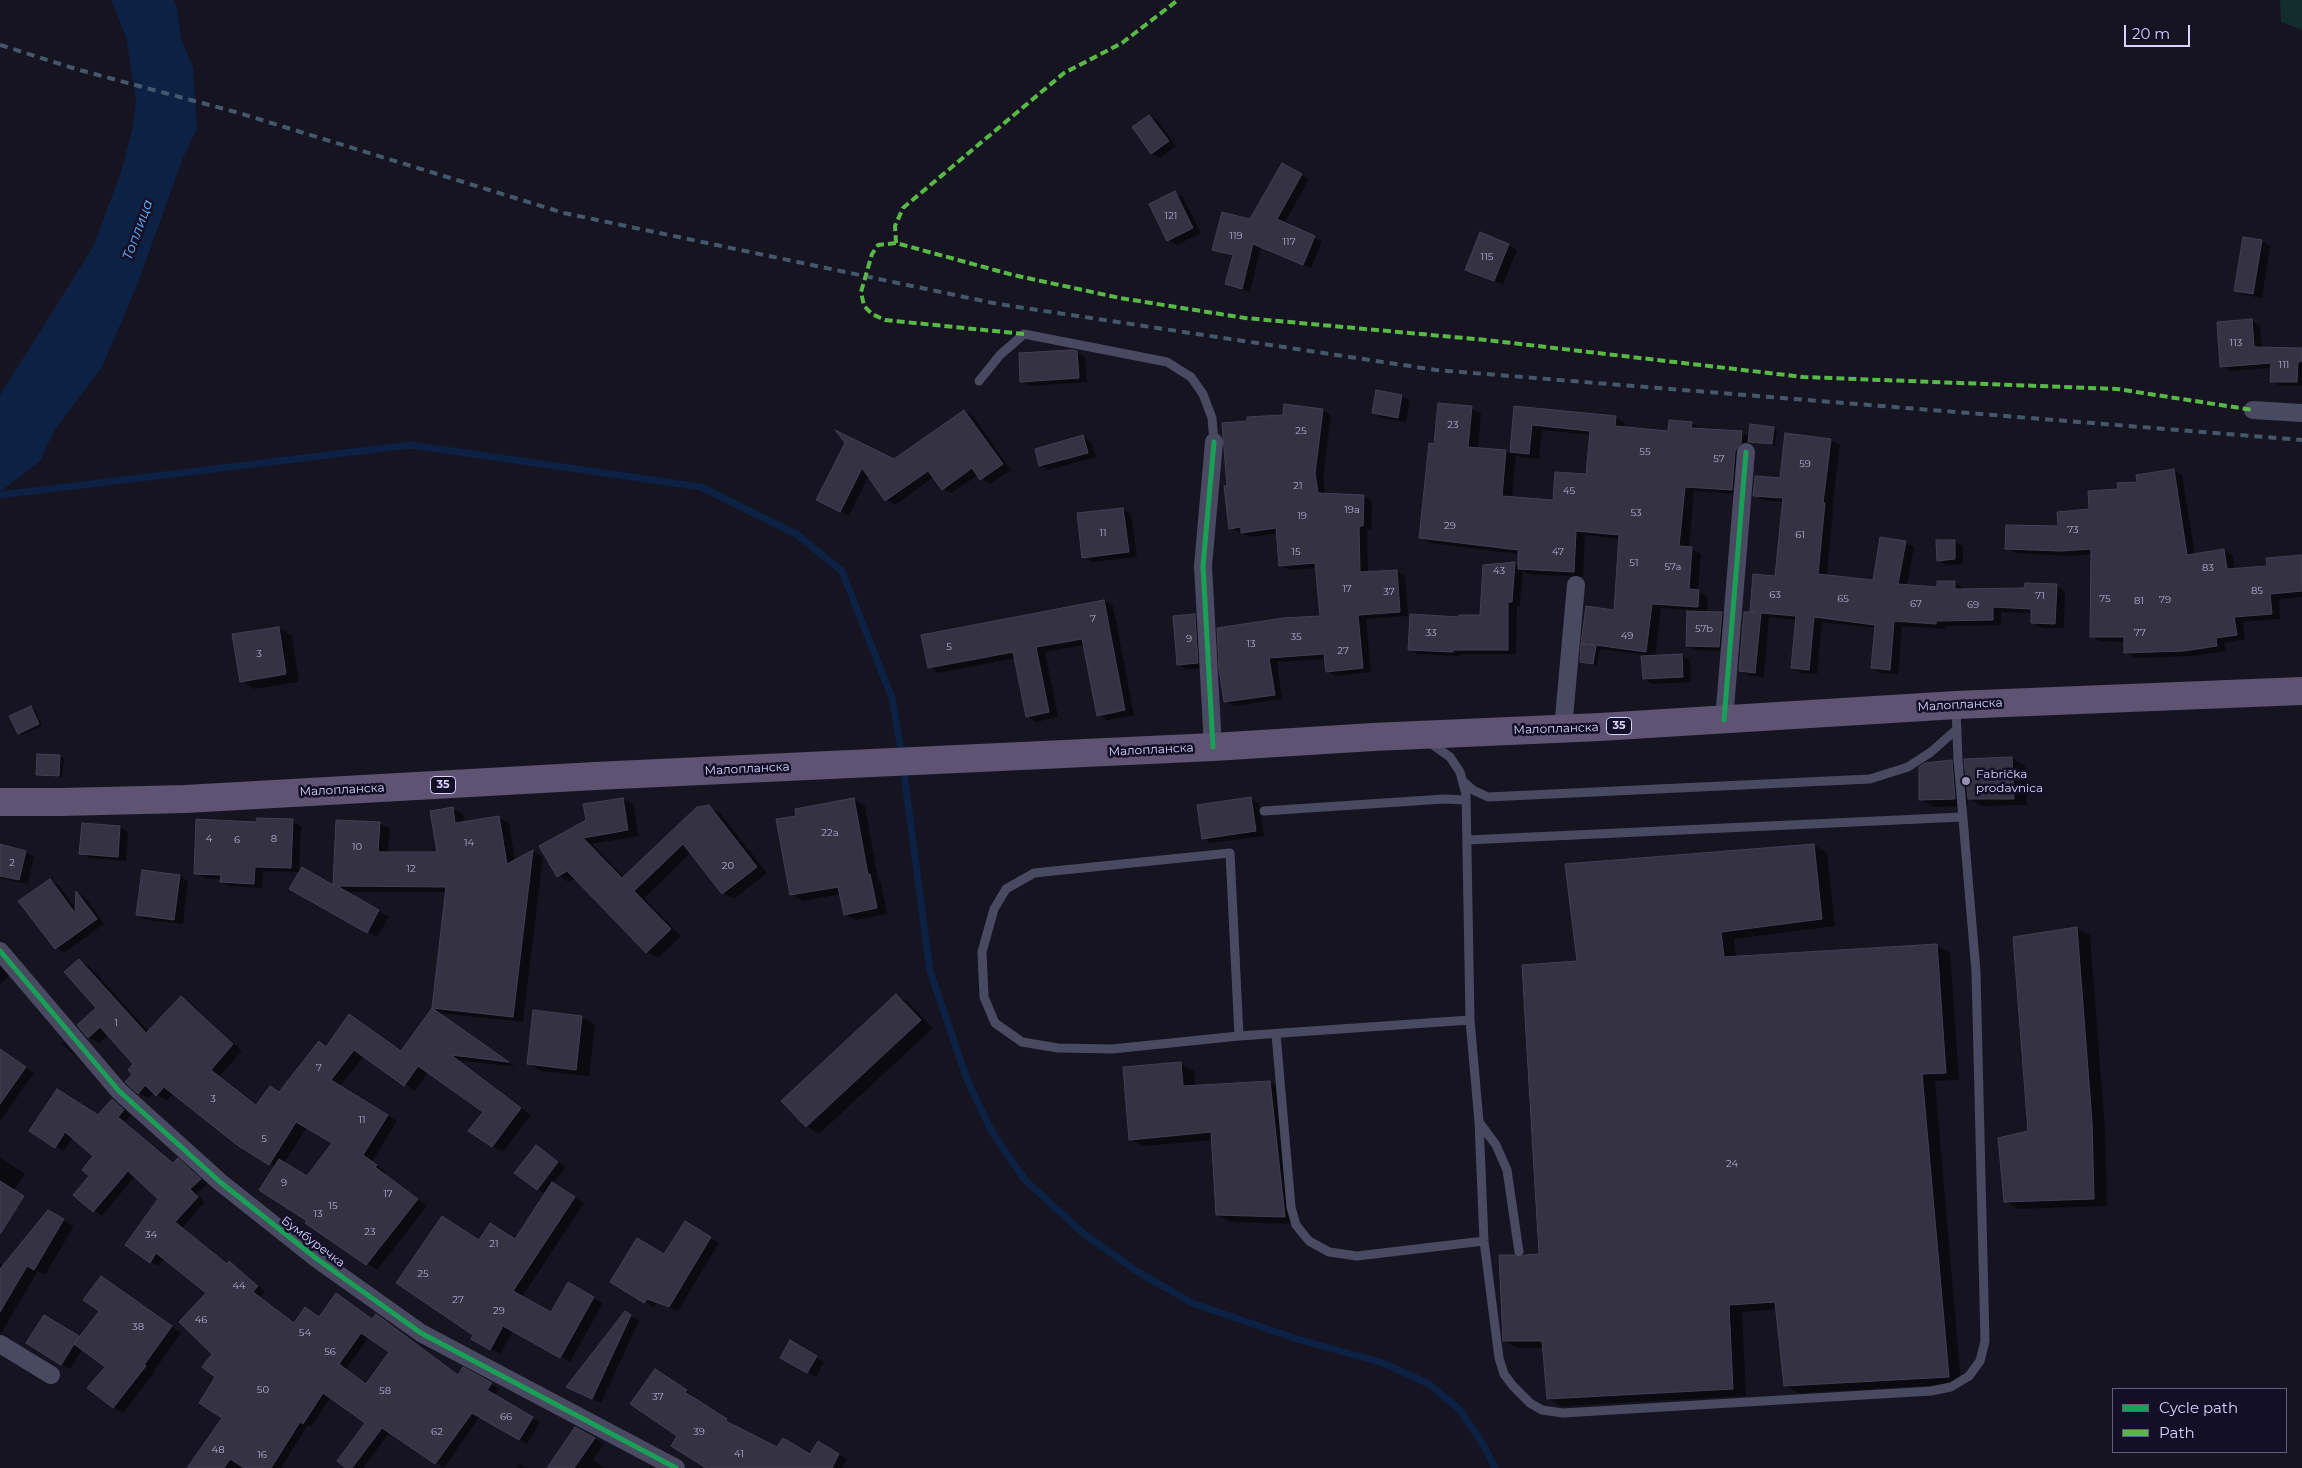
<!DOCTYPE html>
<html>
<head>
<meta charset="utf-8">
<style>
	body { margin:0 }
	#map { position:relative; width:2302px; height:1468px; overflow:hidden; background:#161421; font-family:Montserrat,sans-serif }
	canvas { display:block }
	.legend { position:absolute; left:2112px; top:1388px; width:175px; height:65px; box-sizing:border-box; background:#130f26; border:1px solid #625e7d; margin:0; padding:6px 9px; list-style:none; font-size:15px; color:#d9d4ff }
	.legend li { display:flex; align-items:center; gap:10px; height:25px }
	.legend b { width:25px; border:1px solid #625e7d }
	.scale { position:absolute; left:2124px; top:25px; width:66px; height:22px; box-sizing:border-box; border:2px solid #d9d4ff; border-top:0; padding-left:6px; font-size:15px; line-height:18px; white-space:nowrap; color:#d9d4ff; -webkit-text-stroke:4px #130f26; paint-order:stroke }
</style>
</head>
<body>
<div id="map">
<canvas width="2302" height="1468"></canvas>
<ul class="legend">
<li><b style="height:6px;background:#1a9f57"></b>Cycle path</li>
<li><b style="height:6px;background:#58b947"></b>Path</li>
</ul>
<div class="scale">20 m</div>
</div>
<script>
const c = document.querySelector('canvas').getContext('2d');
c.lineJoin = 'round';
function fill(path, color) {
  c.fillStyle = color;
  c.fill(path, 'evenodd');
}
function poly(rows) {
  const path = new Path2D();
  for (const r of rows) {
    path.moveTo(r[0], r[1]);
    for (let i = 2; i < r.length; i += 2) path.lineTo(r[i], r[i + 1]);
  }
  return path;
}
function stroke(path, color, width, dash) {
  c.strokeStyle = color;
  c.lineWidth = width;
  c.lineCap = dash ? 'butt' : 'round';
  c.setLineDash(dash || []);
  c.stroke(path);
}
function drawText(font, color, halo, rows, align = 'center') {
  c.font = font + ' Montserrat,sans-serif';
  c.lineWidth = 5;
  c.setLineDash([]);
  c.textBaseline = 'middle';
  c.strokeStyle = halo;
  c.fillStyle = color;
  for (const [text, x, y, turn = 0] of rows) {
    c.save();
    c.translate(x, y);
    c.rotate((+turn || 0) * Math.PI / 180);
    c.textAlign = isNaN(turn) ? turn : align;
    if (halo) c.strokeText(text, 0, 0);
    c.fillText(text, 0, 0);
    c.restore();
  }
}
fill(poly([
	[2280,0,2302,0,2302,30,2281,22]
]), '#132c2d');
fill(poly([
	[111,0,173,0,177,8,181,38,193,68,197,129,182,160,138,283,102,367,54,431,40,461,0,492,0,395,93,247,121,172,132,130,136,100,126,37]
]), '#0d2144');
fill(poly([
	[1149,116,1158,121,1176,146,1160,158,1152,153],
	[1282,164,1309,179,1284,224,1322,241,1311,268,1261,247,1250,292,1235,288,1227,284,1234,257,1214,250,1251,221],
	[1175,193,1183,198,1201,233,1177,245,1168,240,1151,205],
	[2261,241,2270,246,2262,298,2244,295,2236,291],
	[1509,245,1517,250,1503,285,1467,269],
	[2252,321,2260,326,2262,348,2302,349,2302,386,2280,386,2272,381,2272,368,2230,371,2222,366],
	[1076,352,1085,357,1087,382,1030,386,1022,381],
	[1402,396,1410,401,1406,422,1382,418,1373,413],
	[1515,407,1616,418,1625,423,1625,428,1669,432,1691,423,1701,429,1741,432,1750,437,1773,428,1777,430,1775,446,1751,442,1741,494,1694,491,1689,548,1701,554,1698,591,1708,597,1707,612,1722,613,1730,618,1728,651,1696,650,1688,646,1688,610,1661,608,1655,657,1682,655,1690,660,1691,682,1652,684,1644,679,1648,655,1600,649,1597,666,1581,661,1587,645,1583,643,1615,611,1620,539,1585,535,1583,577,1528,574,1523,570,1520,606,1517,606,1516,654,1461,654,1461,656,1418,654,1409,649,1461,618,1481,616,1515,564,1519,566,1519,554,1430,543,1421,538,1435,445,1471,408,1481,413,1478,449,1506,451,1511,454],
	[1542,430,1591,435,1587,476,1554,501,1512,498,1516,454,1520,457,1539,459],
	[1323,410,1331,415,1323,478,1325,494,1364,496,1372,501,1371,530,1367,530,1368,573,1397,571,1405,576,1408,616,1366,619,1371,672,1335,676,1327,671,1326,659,1277,662,1282,699,1234,706,1225,701,1221,668,1321,617,1317,568,1289,570,1281,565,1278,533,1251,537,1230,528,1228,487,1284,416],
	[964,411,973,416,1011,470,990,484,978,475,951,493,943,489,934,477,895,505,886,500,869,475,849,516,826,504,846,443,894,460],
	[1787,434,1831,440,1840,445,1832,509,1833,510,1827,576,1874,582,1905,542,1914,547,1907,585,1938,588,1955,582,1964,588,1964,590,2026,589,2056,585,2065,591,2064,628,2041,628,2032,622,2032,613,2001,612,2001,625,1945,626,1945,629,1902,626,1898,674,1881,673,1872,668,1876,628,1822,622,1817,674,1802,673,1793,668,1797,620,1769,617,1764,677,1749,676,1740,670,1755,613,1776,578,1784,502,1763,500,1754,495,1781,480],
	[1083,437,1091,442,1096,457,1049,470,1040,465],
	[2173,470,2182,475,2195,555,2224,550,2233,556,2235,570,2268,567,2302,556,2302,597,2279,599,2280,619,2243,622,2245,639,2224,643,2226,651,2193,656,2135,658,2126,652,2125,642,2100,641,2091,636,2092,554,2070,556,2016,553,2007,548,2059,528,2119,490],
	[1123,509,1131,514,1137,557,1092,562,1084,557],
	[1954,541,1963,546,1963,564,1946,565,1938,560],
	[1104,601,1113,606,1134,715,1108,720,1098,715,1085,645,1045,652,1058,717,1036,722,1027,716,1016,658,938,673,929,667],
	[1195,616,1203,621,1206,668,1186,669,1178,664],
	[279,628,292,636,299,682,254,689,241,681],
	[31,707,35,710,42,726,22,735,19,733],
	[60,756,64,758,62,777,41,776,37,774],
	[2012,758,2025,766,2027,805,1982,806,1967,797,1968,806,1933,807,1920,799,1951,762,1966,770],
	[623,799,634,805,638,836,592,844,624,877,709,807,720,813,767,873,734,899,723,893,691,852,644,898,681,936,658,958,647,952,576,878,569,882,558,876,541,846],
	[854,799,865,806,878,880,881,882,887,914,856,920,845,914,841,894,803,901,791,894,798,817],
	[1251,799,1259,804,1264,836,1211,843,1203,838],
	[452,809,463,814,464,823,499,818,509,823,515,861,533,851,543,857,523,1022,438,1013,515,1067,458,1060,531,1115,503,1152,492,1146,484,1112,428,1072,415,1091,364,1056,340,1086,397,1121,372,1162,386,1172,385,1174,427,1206,377,1270,307,1223,308,1220,276,1167,238,1144,174,1093,167,1101,154,1092,149,1098,138,1093,134,1074,135,1064,108,1035,99,1043,88,1037,98,1008,79,960,89,966,149,1032,181,998,192,1004,242,1051,220,1076,258,1105,280,1093,319,1043,328,1048,402,1052,433,1009,446,892,343,892,389,917,377,937,291,889,334,887,379,823,390,829,388,853,438,853],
	[307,1127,334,1143,307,1178,284,1163],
	[292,821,301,826,299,872,263,871,262,888,230,886,221,882,222,879,204,878,195,873,258,823],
	[83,825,120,827,128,832,126,861,89,858,81,853],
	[1814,845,1827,853,1835,926,1734,939,1736,957,1937,946,1950,953,1959,1080,1935,1081,1961,1384,1799,1393,1786,1386,1777,1309,1742,1312,1746,1396,1562,1406,1549,1399,1544,1348,1518,1348,1504,1341,1519,1260,1540,1256,1578,962,1567,865],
	[0,846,26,852,34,857,28,884,0,878],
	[143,871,180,876,188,881,183,924,146,920,138,915],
	[50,880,58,885,76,909,77,893,85,897,104,924,64,953,56,948],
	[2077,928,2090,935,2105,1130,2107,1206,2018,1209,2005,1201,2029,1132,2014,938],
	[0,962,10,975,0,985],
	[896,995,909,1003,933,1028,819,1134,806,1126],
	[582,1017,595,1025,589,1076,541,1071,528,1063],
	[61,1042,65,1043,75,1054,70,1052],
	[0,1050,34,1073,0,1121],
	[1181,1064,1194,1071,1195,1086,1270,1082,1283,1090,1297,1224,1231,1222,1217,1215,1213,1140,1144,1146,1130,1139],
	[112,1100,131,1115,125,1122,175,1163,178,1160,186,1164,207,1184,196,1194,205,1202,182,1228,228,1264,229,1263,237,1267,265,1291,260,1297,295,1324,320,1318,384,1320,459,1375,463,1369,499,1388,494,1396,540,1422,527,1444,480,1416,444,1468,390,1432,363,1468,348,1468,367,1422,331,1397,311,1427,308,1425,281,1468,199,1468,224,1418,213,1353,208,1293,164,1258,158,1266,150,1262,159,1199,135,1176,102,1216,75,1195,91,1176,95,1155,73,1137,64,1151,31,1131,99,1116],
	[369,1337,391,1352,367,1385,346,1369],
	[536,1146,566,1167,553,1184,584,1203,522,1297,552,1314,568,1284,603,1303,570,1362,513,1331,500,1354,473,1339,475,1335,443,1217,480,1241,515,1240,545,1194,537,1189],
	[0,1157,25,1174,9,1197,0,1192],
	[49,1212,74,1226,45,1275,38,1271,0,1335,0,1263,4,1266],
	[685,1223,719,1243,678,1311,656,1303,654,1307,612,1281,664,1256],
	[101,1277,181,1333,154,1371,155,1372,123,1413,113,1407,106,1366,83,1349,70,1369,62,1364,45,1317,80,1338,101,1311],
	[625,1313,639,1321,601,1403,568,1387],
	[790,1342,824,1362,816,1377,781,1357],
	[663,1375,694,1396,693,1398,735,1425,734,1426,778,1449,810,1456,818,1443,847,1459,842,1468,708,1468,679,1436],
	[576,1428,604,1444,593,1460,604,1468,549,1468],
	[519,1464,527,1468,516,1468]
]), '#0007');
stroke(poly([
	[0,495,410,445,701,487,796,534,842,571,892,698,902,756],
	[903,766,930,971,968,1082,992,1132,1025,1180,1083,1233,1135,1270,1192,1303,1294,1338,1383,1363,1429,1384,1460,1410,1484,1446,1495,1468]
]), '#0d2144', 7);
const building = poly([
	[1149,115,1169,141,1151,154,1132,127,1149,115],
	[1282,163,1302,174,1277,219,1315,236,1303,265,1253,244,1242,289,1225,284,1233,255,1212,250,1222,212,1250,219,1282,163],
	[1175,191,1193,228,1167,241,1149,204,1175,191],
	[1480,232,1509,244,1494,281,1465,270,1480,232],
	[2243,237,2262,240,2253,294,2234,291,2243,237],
	[2252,319,2254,347,2302,348,2302,361,2298,362,2297,382,2270,382,2271,363,2220,367,2217,322,2252,319],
	[1071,350,1077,351,1079,378,1020,382,1019,353,1071,350],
	[1376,390,1402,395,1398,418,1372,413,1376,390],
	[1438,403,1472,406,1468,447,1506,450,1502,496,1553,500,1555,472,1586,474,1590,431,1532,425,1529,454,1510,452,1514,406,1616,416,1615,426,1668,431,1669,420,1692,422,1691,428,1742,431,1741,443,1735,451,1732,490,1685,487,1679,546,1692,547,1689,589,1699,590,1698,607,1652,604,1646,652,1581,643,1586,606,1614,610,1619,535,1576,531,1574,572,1518,569,1518,550,1419,538,1429,443,1434,444,1438,403],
	[1284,404,1323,409,1315,473,1318,493,1364,495,1363,526,1359,526,1360,572,1397,570,1400,612,1358,615,1363,668,1326,672,1324,654,1269,658,1275,695,1224,702,1219,669,1217,628,1283,618,1320,616,1315,563,1279,566,1276,528,1241,533,1241,527,1229,529,1224,486,1227,486,1222,423,1247,421,1247,417,1283,415,1284,404],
	[964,410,1003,464,980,480,972,468,942,490,928,471,885,501,862,468,840,512,816,500,845,443,835,430,894,459,964,410],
	[1750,424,1774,427,1772,444,1748,442,1750,424],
	[1785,433,1831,439,1823,503,1825,503,1818,574,1873,580,1880,537,1906,541,1898,584,1937,587,1937,581,1955,581,1955,589,2024,588,2025,583,2057,584,2055,624,2031,623,2031,609,1993,607,1993,620,1936,621,1936,624,1894,621,1890,670,1871,668,1875,625,1814,617,1809,670,1791,668,1796,616,1761,613,1755,673,1739,671,1744,612,1755,612,1750,612,1753,574,1775,576,1783,498,1753,496,1755,476,1780,478,1785,433],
	[1083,435,1088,453,1039,466,1035,449,1083,435],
	[2174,469,2187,555,2224,549,2227,569,2267,566,2266,558,2302,555,2302,591,2270,594,2272,614,2234,617,2237,635,2216,638,2217,646,2184,651,2124,653,2124,637,2090,637,2091,549,2060,551,2005,549,2006,525,2058,526,2057,512,2089,509,2088,491,2118,489,2117,483,2137,482,2136,475,2174,469],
	[1123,508,1129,552,1082,558,1077,513,1123,508],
	[1936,540,1955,540,1955,559,1937,561,1936,540],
	[1515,562,1512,602,1508,602,1508,650,1453,650,1453,652,1408,650,1410,614,1459,617,1459,615,1480,615,1483,565,1515,562],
	[1104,600,1125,710,1097,716,1082,639,1036,647,1049,712,1026,717,1013,652,928,668,921,635,1104,600],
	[1687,611,1722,612,1719,647,1686,646,1687,611],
	[1195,614,1198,663,1177,665,1173,616,1195,614],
	[279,627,286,674,240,682,232,634,279,627],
	[1581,644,1596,646,1593,664,1580,662,1581,644],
	[1682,654,1683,677,1643,679,1641,656,1682,654],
	[31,706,39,724,18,734,9,716,31,706],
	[37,754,60,755,59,776,36,775,37,754],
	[2012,757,2014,799,1968,799,1964,759,2012,757],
	[1952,760,1955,799,1919,800,1919,767,1925,763,1952,760],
	[1251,797,1256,831,1202,839,1197,805,1251,797],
	[623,798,628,830,583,838,622,878,697,807,709,805,757,867,722,894,683,844,634,891,671,929,646,953,567,871,557,877,539,846,586,820,583,804,623,798],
	[854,798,868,875,870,874,877,908,844,915,838,887,790,895,776,819,796,816,795,809,854,798],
	[453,807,455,823,499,816,507,864,533,850,513,1017,432,1008,509,1062,451,1055,521,1108,492,1147,468,1131,483,1112,418,1066,404,1086,354,1050,331,1080,388,1115,363,1155,377,1165,375,1167,418,1199,366,1265,305,1223,307,1221,259,1190,279,1159,307,1176,332,1143,296,1122,269,1165,237,1145,164,1087,156,1096,145,1085,138,1094,125,1082,132,1074,128,1070,133,1064,100,1027,88,1038,77,1025,96,1008,64,972,79,959,146,1033,181,996,233,1044,211,1070,256,1105,270,1086,279,1092,319,1041,326,1047,349,1014,401,1051,432,1008,446,887,337,886,379,910,367,933,289,889,302,867,333,885,336,820,380,822,378,852,437,852,430,811,453,807],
	[257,818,293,819,291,868,255,867,254,884,220,882,221,875,194,874,196,819,257,822,257,818],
	[82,823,120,826,118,857,79,854,82,823],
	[0,844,26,851,19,880,0,876,0,844],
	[1814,844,1822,919,1721,932,1724,957,1937,944,1946,1073,1922,1074,1949,1377,1784,1386,1775,1302,1729,1305,1733,1389,1547,1399,1542,1341,1503,1341,1499,1255,1514,1255,1519,1258,1525,1255,1539,1254,1522,965,1577,961,1565,864,1814,844],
	[142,870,180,875,174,920,136,915,142,870],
	[50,879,75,913,76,891,97,919,55,949,18,901,50,879],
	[2077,927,2092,1122,2094,1199,2004,1202,1998,1138,2028,1131,2013,937,2077,927],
	[896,994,921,1020,806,1127,781,1101,896,994],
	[533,1010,582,1016,576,1070,527,1064,533,1010],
	[0,1049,26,1067,0,1104,0,1049],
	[1181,1062,1183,1086,1270,1081,1285,1217,1216,1215,1211,1132,1129,1140,1123,1067,1181,1062],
	[57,1089,98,1115,112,1099,124,1110,118,1117,173,1163,178,1158,201,1179,190,1189,198,1197,175,1222,227,1264,229,1261,258,1286,253,1292,294,1323,305,1307,319,1317,336,1293,372,1319,376,1314,458,1375,463,1367,492,1383,487,1390,533,1417,519,1440,472,1413,435,1464,382,1428,352,1468,346,1468,337,1461,365,1423,323,1393,303,1424,300,1422,271,1468,244,1468,230,1459,224,1468,187,1468,222,1418,199,1403,215,1377,202,1367,212,1354,179,1322,206,1293,156,1253,150,1263,125,1245,158,1199,128,1171,93,1212,73,1195,89,1176,82,1170,93,1156,65,1132,55,1148,29,1131,57,1089],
	[361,1333,389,1352,366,1384,339,1364,361,1333],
	[536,1145,558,1162,537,1190,514,1173,536,1145],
	[0,1181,24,1196,0,1234,0,1181],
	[552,1182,575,1197,513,1291,551,1312,568,1282,594,1297,560,1358,503,1326,490,1350,471,1339,473,1335,396,1283,442,1216,479,1240,490,1223,515,1239,552,1182],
	[48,1210,64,1219,34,1270,27,1266,0,1312,0,1269,48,1210],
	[685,1221,711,1237,669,1307,647,1299,644,1303,610,1282,637,1238,664,1254,685,1221],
	[101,1276,172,1326,144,1365,146,1366,113,1408,87,1388,105,1367,74,1344,99,1311,83,1300,101,1276],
	[625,1311,631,1315,592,1399,566,1387,625,1311],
	[44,1315,79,1336,61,1365,26,1343,44,1315],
	[790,1340,817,1356,807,1373,780,1358,790,1340],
	[655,1369,687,1390,685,1392,727,1419,726,1421,777,1447,783,1438,810,1454,818,1441,839,1454,832,1468,706,1468,671,1446,677,1436,630,1404,655,1369],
	[575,1427,595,1438,574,1468,547,1468,575,1427]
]);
fill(building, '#343243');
stroke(building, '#433f54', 1);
stroke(poly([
	[979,381,1000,355,1024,334,1167,362,1191,377,1203,394,1212,418,1214,442],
	[1429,742,1450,757,1460,772,1466,794,1470,1020,1479,1122,1484,1241,1499,1358,1504,1374,1513,1386,1530,1403,1542,1410,1563,1413,1931,1391,1951,1387,1969,1376,1980,1361,1985,1341,1976,972,1958,760,1956,707],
	[1463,781,1473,790,1488,797,1870,779,1908,767,1931,752,1957,729],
	[1264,811,1444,799,1466,800],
	[1467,840,1962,817],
	[1276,1034,1291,1207,1296,1225,1309,1241,1329,1252,1357,1256,1484,1241],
	[1239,1036,1230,853,1034,873,1006,889,994,909,982,952,984,997,995,1023,1022,1042,1058,1048,1112,1049,1239,1036,1470,1020],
	[1479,1122,1496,1145,1507,1170,1519,1252]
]), '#4a4962', 9);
stroke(poly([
	[2253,410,2302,413],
	[1724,720,1746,452],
	[1563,729,1576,585],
	[1213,747,1203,566,1214,442],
	[0,951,119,1091,220,1182,317,1259,421,1333,676,1468],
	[0,1344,51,1375]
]), '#4a4962', 18);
stroke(poly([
	[0,802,62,802,185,799,595,776,1213,747,1373,737,1600,727,1956,705,2302,691]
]), '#5e5373', 28);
stroke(poly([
	[0,45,76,69,239,113,564,213,998,304,1436,370,2302,440]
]), '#43596b', 4, [8, 6]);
stroke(poly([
	[896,243,895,226,903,208,1064,73,1122,43,1178,0],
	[1024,334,885,320,872,314,864,306,861,292,872,254,878,245,896,243,1013,275,1120,298,1245,318,1486,340,1803,377,2117,389,2253,410]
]), '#58b947', 4, [8, 4]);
stroke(poly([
	[1724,720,1746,452],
	[1213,747,1203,566,1214,442],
	[0,951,119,1091,220,1182,317,1259,421,1333,676,1468]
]), '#1a9f57', 5);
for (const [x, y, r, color] of [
	[1966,781,5,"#9591b1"]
]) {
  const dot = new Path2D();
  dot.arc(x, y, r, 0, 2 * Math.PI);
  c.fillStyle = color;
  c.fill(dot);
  stroke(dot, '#130f26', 2);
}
drawText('10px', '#b0acd0', null, [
	["121",1171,216],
	["119",1236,236],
	["117",1289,242],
	["115",1487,257],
	["113",2236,343],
	["111",2284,365],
	["23",1453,425],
	["25",1301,431],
	["55",1645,452],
	["57",1719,459],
	["59",1805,464],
	["21",1298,486],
	["45",1569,491],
	["19a",1352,510],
	["53",1636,513],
	["19",1302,516],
	["29",1450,526],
	["73",2073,530],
	["11",1103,533],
	["61",1800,535],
	["15",1296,552],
	["47",1558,552],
	["51",1634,563],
	["57a",1673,567],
	["83",2208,568],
	["43",1499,571],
	["17",1347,589],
	["85",2257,591],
	["37",1389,592],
	["63",1775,595],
	["71",2040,596],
	["65",1843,599],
	["75",2105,599],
	["79",2165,600],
	["81",2139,601],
	["67",1916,604],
	["69",1973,605],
	["7",1093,619],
	["57b",1704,629],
	["33",1431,633],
	["77",2140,633],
	["49",1627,636],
	["35",1296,637],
	["9",1189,639],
	["13",1251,644],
	["5",949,647],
	["27",1343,651],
	["3",259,654],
	["22a",830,833],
	["4",209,839],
	["8",274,839],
	["6",237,840],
	["14",469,843],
	["10",357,847],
	["2",12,863],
	["20",728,866],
	["12",411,869],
	["1",116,1023],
	["7",319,1068],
	["3",213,1099],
	["11",362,1120],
	["5",264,1139],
	["24",1732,1164],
	["9",284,1183],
	["17",388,1194],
	["15",333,1206],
	["13",318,1214],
	["23",370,1232],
	["34",151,1235],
	["21",494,1244],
	["25",423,1274],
	["44",239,1286],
	["27",458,1300],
	["29",499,1311],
	["46",201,1320],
	["38",138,1327],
	["54",305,1333],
	["56",330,1352],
	["50",263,1390],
	["58",385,1391],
	["37",658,1397],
	["66",506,1417],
	["62",437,1432],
	["39",699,1432],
	["48",218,1450],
	["41",739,1454],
	["16",262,1455]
]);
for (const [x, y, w] of [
	[1619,726,25],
	[443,785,25]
]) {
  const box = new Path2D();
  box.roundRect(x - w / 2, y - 8.5, w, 17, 4);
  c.fillStyle = '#130f26';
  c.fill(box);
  stroke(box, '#d9d4ff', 1);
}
drawText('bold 11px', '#d9d4ff', null, [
	["35",1619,726],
	["35",443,785]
]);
drawText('12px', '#d9d4ff', '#130f26', [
	["Малопланска",1960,705,-3],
	["Малопланска",1556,729,-2],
	["Малопланска",1151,750,-3],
	["Малопланска",747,769,-3],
	["Малопланска",342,790,-3],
	["Бумбуречка",313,1242,37]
]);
drawText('12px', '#d9d4ff', '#130f26', [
	["Fabrička",1976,774],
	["prodavnica",1976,788]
], 'left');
drawText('italic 14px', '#62b6ff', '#130f26', [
	["Топлица",138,230,-70]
]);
</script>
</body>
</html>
